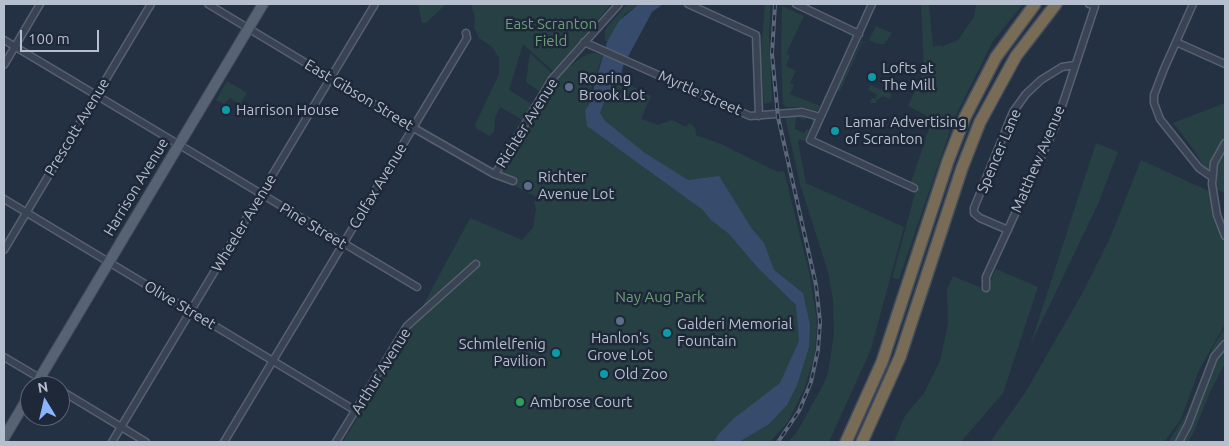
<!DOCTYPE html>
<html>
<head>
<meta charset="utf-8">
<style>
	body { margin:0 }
	#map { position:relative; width:1229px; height:446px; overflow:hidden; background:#243143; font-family:Ubuntu,sans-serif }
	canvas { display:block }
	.frame { position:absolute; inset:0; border:5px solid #b6bfcd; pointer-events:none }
	.north { position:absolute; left:20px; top:376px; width:50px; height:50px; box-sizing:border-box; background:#1e2838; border:1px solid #5b6474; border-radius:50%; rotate:351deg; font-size:14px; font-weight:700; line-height:20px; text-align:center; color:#b6bfcd }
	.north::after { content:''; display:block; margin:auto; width:18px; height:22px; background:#89b5ff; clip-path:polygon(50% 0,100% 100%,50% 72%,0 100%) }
	.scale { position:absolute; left:20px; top:30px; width:79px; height:22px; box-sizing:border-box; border:2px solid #b6bfcd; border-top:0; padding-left:6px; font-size:15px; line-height:18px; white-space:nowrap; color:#b6bfcd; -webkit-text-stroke:4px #1e2838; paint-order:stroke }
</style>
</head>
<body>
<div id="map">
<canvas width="1229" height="446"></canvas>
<div class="frame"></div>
<div class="north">N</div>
<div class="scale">100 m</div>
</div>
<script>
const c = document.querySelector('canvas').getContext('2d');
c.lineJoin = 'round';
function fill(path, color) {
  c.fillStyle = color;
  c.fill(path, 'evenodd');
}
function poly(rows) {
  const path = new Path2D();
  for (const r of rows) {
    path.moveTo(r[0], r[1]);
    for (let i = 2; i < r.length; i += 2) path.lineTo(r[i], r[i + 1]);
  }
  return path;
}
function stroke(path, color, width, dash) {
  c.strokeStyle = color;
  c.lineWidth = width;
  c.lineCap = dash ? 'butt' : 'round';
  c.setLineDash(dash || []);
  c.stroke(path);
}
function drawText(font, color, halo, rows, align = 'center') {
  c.font = font + ' Ubuntu,sans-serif';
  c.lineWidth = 5;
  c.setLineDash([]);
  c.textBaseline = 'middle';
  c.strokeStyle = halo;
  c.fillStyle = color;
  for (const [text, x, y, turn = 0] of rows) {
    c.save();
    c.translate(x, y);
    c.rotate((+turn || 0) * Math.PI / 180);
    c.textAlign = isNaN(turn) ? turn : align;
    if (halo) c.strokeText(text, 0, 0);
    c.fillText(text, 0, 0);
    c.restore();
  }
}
fill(poly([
	[418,4,446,4,426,23,422,23],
	[471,4,611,4,554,72,523,44,509,90,533,105,524,121,500,107,495,118,494,132,489,136,476,128,475,125,499,74,499,58,492,47,479,38,474,28,475,17],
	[627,4,639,4,624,15,608,41,605,41,605,30],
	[765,4,771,4,769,33,772,102,764,104,761,49],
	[921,4,929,4,933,46,942,45,941,47,958,40,974,17,976,4,1023,4,993,41,954,119,899,279,892,278,917,186,911,182,931,123,928,125,926,115,908,106,924,71],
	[782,6,804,16,786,54,790,56,786,66,796,71,790,83,794,85,790,94,820,106,817,111,801,107,786,107,783,104,781,51],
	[876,26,892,33,884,44,877,44,869,40],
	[862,41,866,43,862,43,840,91,837,90],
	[530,53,553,74,539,91,526,82],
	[592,53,603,54,591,90,581,82,591,91,608,97,620,80,651,96,641,119,658,125,672,120,686,127,689,123,695,127,696,135,721,144,778,172,784,171,810,276,817,322,815,355,804,389,788,422,770,442,343,442,411,328,470,218,522,240,533,228,536,209,534,202,538,198,513,185,501,171,553,85,566,69,582,57],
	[227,81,247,93,241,102,243,105,241,109,238,108,240,105,230,98,224,104,216,100],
	[870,85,892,94,890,99,883,96,876,100,876,103,870,103,872,98,875,99,877,94,868,90],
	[1225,103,1225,193,1217,190,1194,150,1173,123],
	[803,114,814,117,815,120,812,124,812,119,808,116,804,120,798,117,796,118,795,129,804,133,807,129,810,130,804,141,799,139,798,142,806,183,904,227,871,349,829,442,788,442,797,432,822,387,828,373,834,334,833,300,828,272,800,184,785,116],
	[1096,143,1118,152,1098,204,1030,346],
	[1141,160,1211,192,1225,240,1225,324,1199,370,1181,419,1164,442,990,442,1025,393,1083,292,1110,238],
	[996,269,1038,287,1003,393,961,442,894,442,905,416,924,393,940,361,948,324,947,289,953,276,986,290],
	[1225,328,1225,363,1210,392,1193,434,1188,442,1168,442,1187,413,1213,347]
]), '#274044');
fill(poly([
	[639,4,663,4,652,12,623,66,621,75,606,96,600,113,605,121,645,153,688,180,719,176,752,229,764,243,774,270,803,293,810,325,809,347,797,385,787,405,769,424,739,442,714,442,718,435,733,419,780,383,799,341,796,305,758,268,729,234,711,220,703,210,587,126,585,110,589,105,607,42,619,21]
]), '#374c6c');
const street = poly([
	[208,4,412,127,494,174,513,181],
	[688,4,756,35,759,116],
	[796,4,859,34],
	[872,4,810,140,914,188],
	[1193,4,1164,69,1154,95,1154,103,1160,119,1199,168,1212,177],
	[4,40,417,287],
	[584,42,750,116,802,112,820,117],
	[1176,42,1225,64],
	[4,65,40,4],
	[1225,143,1214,163,1212,184,1217,215,1225,236],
	[495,174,552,79,619,4],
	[4,199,356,411],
	[1008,230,980,218,974,213,974,208,1013,112,1026,94,1041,80,1062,67,1075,65],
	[4,250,151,4],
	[986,288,986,277,1055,127,1095,6,1089,4],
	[4,357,53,386],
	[60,390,146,442],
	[112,442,375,4],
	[224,442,467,38,466,33],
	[336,442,407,326,476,264],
	[1179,442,1188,425,1214,357,1225,344]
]);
const primary = poly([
	[35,386,263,4],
	[4,438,30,394]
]);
const highway = poly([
	[846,442,882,362,948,161,965,117,996,57,1035,4],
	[862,442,900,357,962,168,980,122,1016,56,1056,4]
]);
stroke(street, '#576170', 9);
stroke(primary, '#434c5c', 12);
stroke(highway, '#444e5d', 14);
stroke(street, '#394353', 6);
stroke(primary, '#576273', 10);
stroke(highway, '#796c56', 11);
const rail = poly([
	[775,4,772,54,778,117,816,285,820,322,818,350,811,382,799,411,778,442]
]);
stroke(rail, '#5b677a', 4);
stroke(rail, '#1e2838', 2, [5.5]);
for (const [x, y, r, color] of [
	[872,77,5,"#0f9aa8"],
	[569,87,5,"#5c6f8a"],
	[226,110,5,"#0f9aa8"],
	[835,131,5,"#0f9aa8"],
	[528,186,5,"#5c6f8a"],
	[620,321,5,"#5c6f8a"],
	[667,333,5,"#0f9aa8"],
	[556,353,5,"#0f9aa8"],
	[604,374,5,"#0f9aa8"],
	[520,402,5,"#2e9e5b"]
]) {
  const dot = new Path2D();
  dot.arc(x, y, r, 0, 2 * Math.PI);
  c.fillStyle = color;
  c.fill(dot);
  stroke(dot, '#1e2838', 2);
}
drawText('15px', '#6c9f78', '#1e2838', [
	["East Scranton",551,24],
	["Field",551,41],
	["Nay Aug Park",660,297]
]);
drawText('15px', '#b6bfcd', '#1e2838', [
	["Lofts at",882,68],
	["The Mill",882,85],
	["Roaring",579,78],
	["Brook Lot",579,95],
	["Harrison House",236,110],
	["Lamar Advertising",845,122],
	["of Scranton",845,139],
	["Richter",538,177],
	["Avenue Lot",538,194],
	["Galderi Memorial",677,324],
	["Fountain",677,341],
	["Hanlon's",620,338,"center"],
	["Grove Lot",620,355,"center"],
	["Schmlelfenig",546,344,"right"],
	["Pavilion",546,361,"right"],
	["Old Zoo",614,374],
	["Ambrose Court",530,402]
], 'left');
drawText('15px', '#b6bfcd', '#1e2838', [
	["Myrtle Street",700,93,24],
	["East Gibson Street",359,95,31],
	["Richter Avenue",527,123,-58],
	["Prescott Avenue",77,127,-59],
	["Spencer Lane",999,151,-67],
	["Matthew Avenue",1038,159,-67],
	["Colfax Avenue",378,186,-59],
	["Harrison Avenue",136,187,-59],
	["Wheeler Avenue",244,223,-59],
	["Pine Street",313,226,31],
	["Olive Street",180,305,31],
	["Arthur Avenue",381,371,-58]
]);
</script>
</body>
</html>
